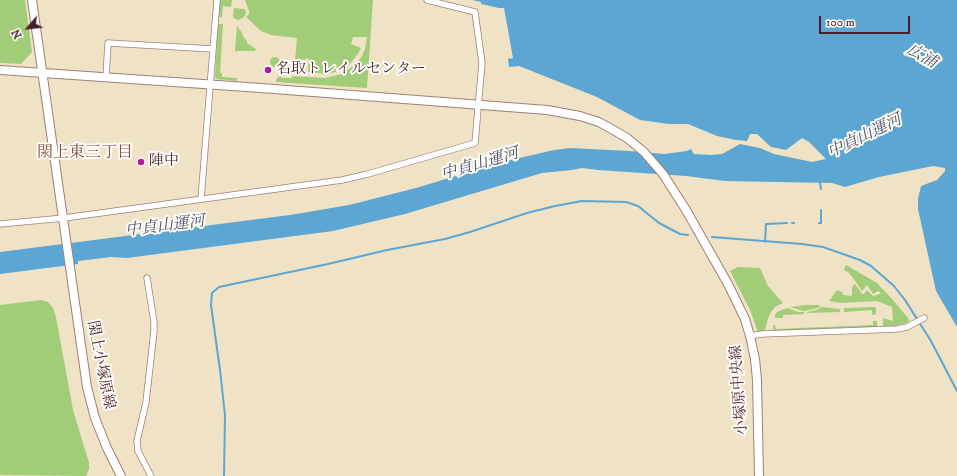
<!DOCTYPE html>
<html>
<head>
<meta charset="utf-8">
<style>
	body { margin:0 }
	#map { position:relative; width:957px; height:476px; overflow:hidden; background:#f0e2c4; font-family:"IM FELL DW Pica",serif }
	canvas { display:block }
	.north { position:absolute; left:8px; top:8px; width:40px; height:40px; -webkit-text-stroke:3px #fdfcf7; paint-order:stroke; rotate:242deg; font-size:11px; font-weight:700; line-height:16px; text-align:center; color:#4a1f2b }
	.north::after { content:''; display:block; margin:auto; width:14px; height:18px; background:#4a1f2b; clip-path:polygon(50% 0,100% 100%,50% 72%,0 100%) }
	.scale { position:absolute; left:819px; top:16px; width:91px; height:18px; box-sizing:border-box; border:2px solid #4a1f2b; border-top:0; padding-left:5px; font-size:12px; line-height:14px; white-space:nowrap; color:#4a1f2b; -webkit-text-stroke:3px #fdfcf7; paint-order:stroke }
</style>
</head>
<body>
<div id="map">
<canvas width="957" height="476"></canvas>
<div class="north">N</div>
<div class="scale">100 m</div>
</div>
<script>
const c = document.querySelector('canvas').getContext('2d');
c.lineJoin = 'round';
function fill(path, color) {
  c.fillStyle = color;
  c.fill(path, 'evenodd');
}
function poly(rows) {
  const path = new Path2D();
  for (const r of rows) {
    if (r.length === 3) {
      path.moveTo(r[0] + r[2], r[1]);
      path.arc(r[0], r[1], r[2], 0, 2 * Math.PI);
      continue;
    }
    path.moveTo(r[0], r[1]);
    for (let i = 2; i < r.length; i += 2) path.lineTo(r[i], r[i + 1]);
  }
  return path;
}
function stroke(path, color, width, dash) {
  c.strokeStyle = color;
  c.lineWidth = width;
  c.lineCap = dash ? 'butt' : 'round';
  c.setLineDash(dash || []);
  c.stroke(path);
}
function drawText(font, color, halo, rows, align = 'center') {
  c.font = font + ' "IM FELL DW Pica","Noto Serif JP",serif';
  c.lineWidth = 4;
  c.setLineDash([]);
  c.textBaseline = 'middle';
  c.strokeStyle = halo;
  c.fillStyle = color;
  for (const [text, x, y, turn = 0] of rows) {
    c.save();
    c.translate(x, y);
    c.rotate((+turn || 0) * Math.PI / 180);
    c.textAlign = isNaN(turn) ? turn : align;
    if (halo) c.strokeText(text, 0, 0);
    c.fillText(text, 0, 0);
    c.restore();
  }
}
fill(poly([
	[0,0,25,0,32,52,21,64,0,63],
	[220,0,232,0,231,7,223,6,222,17,219,17],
	[245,0,373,0,367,88,276,82,277,78,281,76,281,78,292,78,292,76,325,78,342,74,356,64,362,56,365,49,367,37,353,37,351,44,361,48,359,52,350,64,339,71,327,74,308,72,309,59,306,58,305,60,301,59,300,64,305,65,305,72,294,72,297,38,271,35,261,31,246,17,249,14,249,11],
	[234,8,244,9,246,12,245,16,239,20,235,19,233,16],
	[218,24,223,24,220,73,222,73,222,77,237,78,237,81,217,79,215,77],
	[237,26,243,34,242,35,247,41,247,43,256,49,255,51,235,51],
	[275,62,5],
	[846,265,877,283,892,299,908,318,909,322,894,326,883,326,883,318,893,321,892,307,877,301,841,303,829,301,837,290,842,292,843,295,851,296,852,294,852,287,855,284,862,294,864,294,867,290,873,296,880,294,881,293,878,291,873,294,867,285,862,291,853,278,848,272,844,270],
	[738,267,760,268,768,286,783,303,775,307,771,312,768,318,765,330,758,332,750,310,730,271],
	[41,300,48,302,53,308,56,317,73,410,89,463,89,469,86,476,0,475,0,305],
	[806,305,819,305,820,307,814,309,803,311,790,307],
	[822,307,840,309,840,312,807,313,807,312,817,310],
	[874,307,876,308,876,314,872,315,872,310,844,312,844,308],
	[787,308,798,312,804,312,804,314,783,315,783,318,775,318,775,315,777,312],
	[873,321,877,321,877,327,845,327,845,328,774,331,773,325,775,325,776,329,873,325]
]), '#a1cc78');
fill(poly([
	[472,0,957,0,957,327,936,291,918,209,918,199,921,186,937,180,945,171,945,168,933,166,879,177,845,187,832,183,725,181,686,176,598,170,582,168,572,170,542,173,405,214,333,231,127,258,111,257,78,261,78,264,0,274,0,252,290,215,349,205,416,188,502,162,554,150,570,148,629,151,664,154,687,151,691,149,694,154,711,155,722,154,740,144,760,148,774,154,812,162,826,159,809,142,802,138,786,150,771,147,757,134,750,134,747,141,736,140,717,136,688,124,669,124,640,120,597,97,519,66,509,67,508,59,513,58,504,8,499,8,481,4,481,2]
]), '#5ca6d3');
stroke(poly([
	[820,182,821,189],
	[792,223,794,223],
	[819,223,821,223,821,210],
	[712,237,802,244,823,247,860,260,871,266,894,286,905,300,931,341,957,391],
	[765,242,766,224,787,223],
	[224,476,225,415,220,370,211,305,212,293,219,287,328,264,387,250,445,239,470,232,527,213,555,206,582,201,626,202,638,206,659,223,680,234,688,235]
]), '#5ca6d3', 2);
const street = poly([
	[106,78,108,43,213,49],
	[201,199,217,0],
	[0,224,64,218,342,180,368,174,475,143,482,63,475,12,427,0],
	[147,278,154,322,154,331,146,402,137,441,138,451,151,476],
	[750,336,762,334,897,329,907,327,924,318]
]);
const secondary = poly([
	[32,0,87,387,95,418,107,448,121,476],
	[0,70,261,88,547,110,580,116,599,122,615,131,627,138,644,152,663,174,686,210,728,284,745,319,750,336,755,359,757,380,759,476]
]);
stroke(street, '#9d8078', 7);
stroke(secondary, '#9d8078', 10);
stroke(street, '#fff', 5.5);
stroke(secondary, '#fff', 8);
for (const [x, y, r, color] of [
	[268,70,4,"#b5179e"],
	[141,162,4,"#b5179e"]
]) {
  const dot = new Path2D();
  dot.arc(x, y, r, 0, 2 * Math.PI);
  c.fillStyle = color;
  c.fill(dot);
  stroke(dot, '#fdfcf7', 1.5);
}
drawText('15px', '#4a1f2b', '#fdfcf7', [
	["名取トレイルセンター",276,70],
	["陣中",149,162]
], 'left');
drawText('15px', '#4a1f2b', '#fdfcf7', [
	["閖上小塚原線",100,365,79],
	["小塚原中央線",740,390,-94]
]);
drawText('italic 16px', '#51556e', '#fdfcf7', [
	["広浦",921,57,29],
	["中貞山運河",865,137,-26],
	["中貞山運河",480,165,-16],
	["中貞山運河",165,227,-7]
]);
drawText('16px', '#814f42', '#fdfcf7', [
	["閖上東三丁目",85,154]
]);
</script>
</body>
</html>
